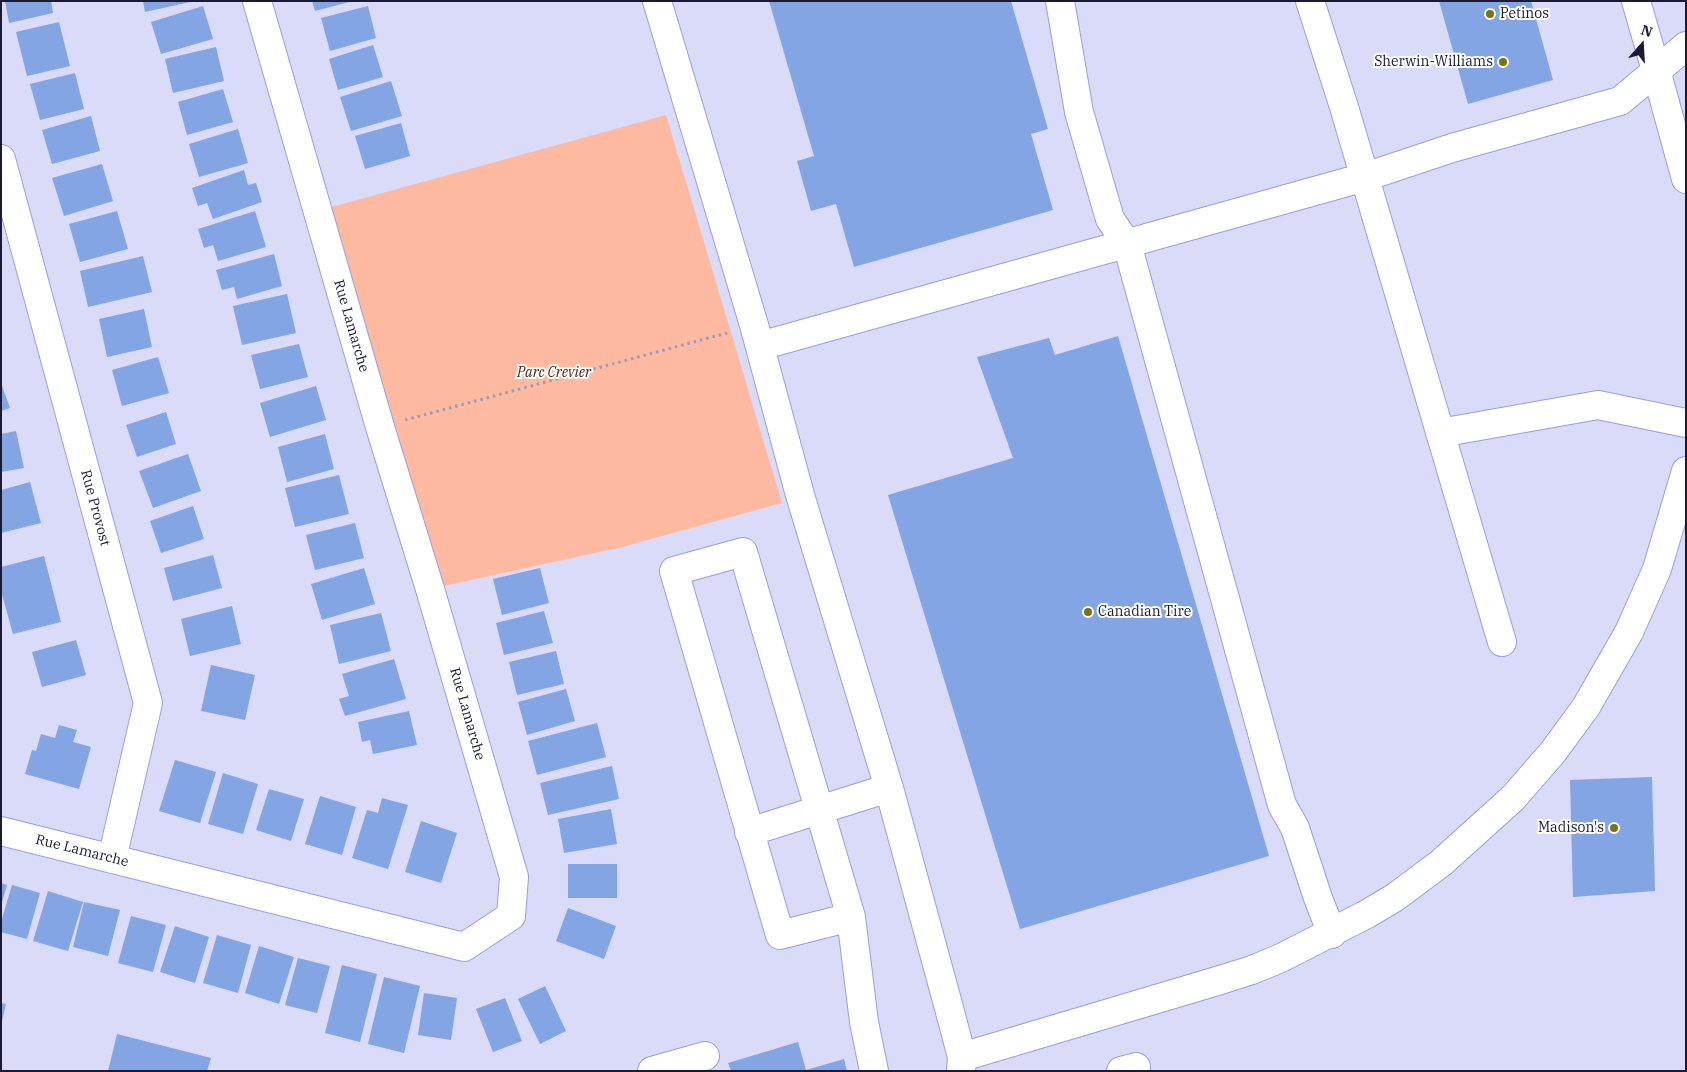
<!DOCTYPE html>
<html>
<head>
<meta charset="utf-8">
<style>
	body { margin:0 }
	#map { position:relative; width:1687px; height:1072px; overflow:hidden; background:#d9dbf9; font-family:"IBM Plex Serif",serif }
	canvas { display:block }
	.frame { position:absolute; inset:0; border:2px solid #1a1a35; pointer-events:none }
	.north { position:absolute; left:1617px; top:20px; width:50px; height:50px; -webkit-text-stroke:4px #fff; paint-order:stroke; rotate:19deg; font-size:14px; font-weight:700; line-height:20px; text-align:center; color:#1a1a35 }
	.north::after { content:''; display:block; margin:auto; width:18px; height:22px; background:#1a1a35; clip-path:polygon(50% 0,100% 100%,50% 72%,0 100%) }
</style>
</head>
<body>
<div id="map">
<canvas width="1687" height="1072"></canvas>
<div class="frame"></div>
<div class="north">N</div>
</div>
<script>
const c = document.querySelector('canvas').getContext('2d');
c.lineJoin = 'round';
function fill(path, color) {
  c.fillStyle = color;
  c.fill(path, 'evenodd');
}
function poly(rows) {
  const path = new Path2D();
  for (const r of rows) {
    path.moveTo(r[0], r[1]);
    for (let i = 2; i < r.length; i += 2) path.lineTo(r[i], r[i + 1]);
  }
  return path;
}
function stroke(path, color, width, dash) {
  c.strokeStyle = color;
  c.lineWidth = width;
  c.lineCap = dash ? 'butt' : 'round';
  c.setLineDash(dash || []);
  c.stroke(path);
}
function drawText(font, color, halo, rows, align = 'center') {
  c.font = font + ' "IBM Plex Serif",serif';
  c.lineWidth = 4;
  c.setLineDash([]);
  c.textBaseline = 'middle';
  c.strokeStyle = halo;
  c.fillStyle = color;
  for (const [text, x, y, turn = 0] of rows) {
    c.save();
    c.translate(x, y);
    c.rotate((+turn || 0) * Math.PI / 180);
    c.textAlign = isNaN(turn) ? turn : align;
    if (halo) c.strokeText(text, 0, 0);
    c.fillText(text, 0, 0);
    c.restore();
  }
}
fill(poly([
	[666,115,782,503,622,547,430,589,317,211]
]), '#fdbaa0');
fill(poly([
	[5,1,51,1,53,13,9,23],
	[143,1,190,1,190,2,145,12],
	[312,1,349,1,349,2,315,11],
	[769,1,1011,1,1048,129,1031,134,1053,210,854,267,836,204,811,211,797,161,814,156],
	[1439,1,1531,1,1553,80,1468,104],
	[203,6,213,39,161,54,151,22],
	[368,6,376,38,330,51,321,18],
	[59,22,70,66,27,76,16,32],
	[373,45,383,77,338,90,329,59],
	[216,47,224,81,173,93,165,59],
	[75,73,84,109,40,120,30,84],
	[391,81,402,116,351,131,340,97],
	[223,89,233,122,187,135,178,102],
	[91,116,100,151,52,164,42,130],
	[401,123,410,156,365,169,355,136],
	[238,129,248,163,199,177,189,144],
	[102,164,113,201,64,216,52,178],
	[244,170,248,185,256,183,262,202,213,219,207,203,198,206,192,188],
	[117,211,128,249,80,262,69,224],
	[255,211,266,247,218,261,213,245,204,248,198,229],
	[274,254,282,286,237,299,234,287,222,290,216,270],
	[143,256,152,292,88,307,80,271],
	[287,294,296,333,242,345,233,306],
	[144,309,152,347,107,357,99,319],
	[1118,336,1269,856,1020,929,888,495,1013,458,977,357,1049,338,1055,355],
	[299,344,308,377,260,389,251,355],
	[158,357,169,393,122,406,112,370],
	[1,383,10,408,1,411],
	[316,386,326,420,270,437,260,403],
	[166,412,176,444,137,457,126,425],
	[16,431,24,468,1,472,1,434],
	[325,434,334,469,287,482,278,447],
	[188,454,201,491,153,508,139,471],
	[339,475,349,514,295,527,285,488],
	[30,482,41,523,1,533,1,490],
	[193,506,204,539,161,553,150,521],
	[355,523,364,558,315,570,306,535],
	[213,555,222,588,173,601,164,568],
	[44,556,61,622,13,634,1,591,1,567],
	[364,568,375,604,322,620,311,584],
	[540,568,549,603,502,615,493,579],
	[232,606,241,644,190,656,181,619],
	[544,611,553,643,504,655,496,623],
	[381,613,391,651,339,664,330,625],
	[76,640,86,675,42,687,32,652],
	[556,651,564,684,517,695,509,662],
	[394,659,406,699,345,716,339,699,349,696,342,674],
	[211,665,255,675,245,720,201,711],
	[566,689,575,721,527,735,518,702],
	[409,711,417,745,373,754,370,740,362,742,358,722],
	[597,723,606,757,537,775,528,741],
	[59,725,77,730,73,742,91,747,79,789,25,774,32,750,36,751,41,734,55,738],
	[175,760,216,772,200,823,159,811],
	[612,766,619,799,548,815,540,783],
	[223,773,258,784,243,834,208,824],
	[1652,777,1655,891,1573,897,1570,780],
	[269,789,304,799,291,841,256,830],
	[320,796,356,807,342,855,305,844],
	[382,798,408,805,388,869,352,858,367,810,378,813],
	[611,809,617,844,564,853,558,819],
	[421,821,457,833,441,883,405,872],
	[568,864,617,864,617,898,568,898],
	[1,883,7,885,2,902,1,901],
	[12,885,40,893,27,939,1,932,1,922],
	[48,891,83,902,68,951,33,941],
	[84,902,120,910,108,956,73,947],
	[568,908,616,926,604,959,556,941],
	[131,916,166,925,153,972,118,963],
	[175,926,209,937,195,983,160,972],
	[217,935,251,945,238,993,203,983],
	[259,946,294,957,279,1004,245,993],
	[298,958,330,966,317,1013,285,1005],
	[342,965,377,974,360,1042,325,1033],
	[384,977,420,986,404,1053,368,1044],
	[545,986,566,1031,540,1044,518,999],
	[424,993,457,998,451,1040,418,1035],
	[505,998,522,1041,493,1052,476,1009],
	[1,1003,6,1004,2,1021,1,1021],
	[117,1034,211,1058,207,1071,108,1071],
	[798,1042,806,1070,844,1059,847,1071,731,1071,728,1063]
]), '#83a5e4');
const minor = poly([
	[657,1,754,325,800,495,889,788,949,1008,962,1057,961,1071],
	[1060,1,1079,112,1110,219,1127,244,1282,805,1295,828,1318,898,1332,934],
	[1310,1,1344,107,1502,642],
	[1636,1,1656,70,1686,179],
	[1,159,148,703,112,859],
	[760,346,1365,177,1452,148,1620,101,1686,46],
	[1440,433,1598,405,1686,423],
	[1,831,464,947,511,916,514,877,430,589,380,427,257,1],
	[749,832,889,788],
	[851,917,780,935,674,571,743,552,851,917,864,1022,874,1071],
	[962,1057,1217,981,1252,970,1281,958,1367,914,1394,898,1441,863,1513,798,1553,752,1586,707,1629,632,1657,569,1686,471],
	[652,1071,705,1056],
	[1121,1071,1136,1067]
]);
stroke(minor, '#9b9ce2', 30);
stroke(poly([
	[405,420,727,333]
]), '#9a9bb8', 3, [2.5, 4]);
stroke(minor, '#fff', 28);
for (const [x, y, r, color] of [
	[1490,14,5,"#7d7213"],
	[1503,62,5,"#7d7213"],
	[1088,612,5,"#7d7213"],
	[1614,828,5,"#7d7213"]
]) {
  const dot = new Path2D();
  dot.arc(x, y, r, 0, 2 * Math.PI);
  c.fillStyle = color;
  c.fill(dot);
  stroke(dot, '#fff', 2);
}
drawText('14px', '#1a1a35', '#fff', [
	["Petinos",1500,14],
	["Sherwin-Williams",1493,62,"right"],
	["Canadian Tire",1098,612],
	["Madison's",1604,828,"right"]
], 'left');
drawText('14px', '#1a1a35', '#fff', [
	["Rue Lamarche",351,326,74],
	["Rue Provost",95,508,75],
	["Rue Lamarche",467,714,74],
	["Rue Lamarche",82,851,14]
]);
drawText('italic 14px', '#482111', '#fff', [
	["Parc Crevier",554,373]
]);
</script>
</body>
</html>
